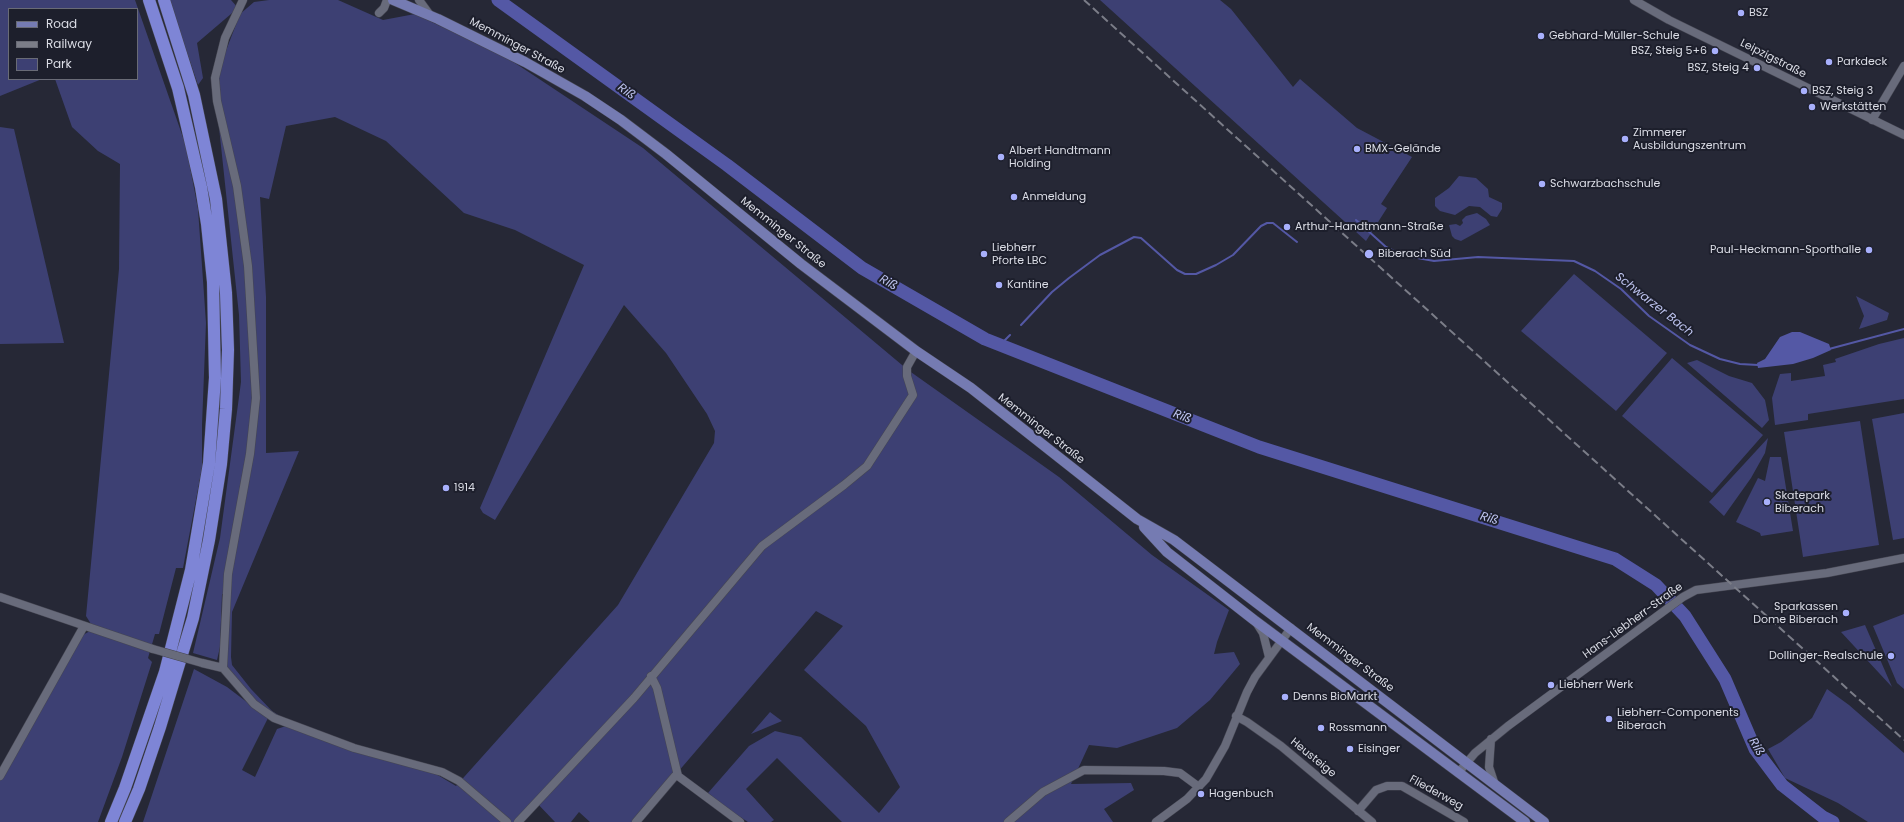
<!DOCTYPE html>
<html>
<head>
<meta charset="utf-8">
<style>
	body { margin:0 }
	#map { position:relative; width:1904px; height:822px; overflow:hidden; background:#262836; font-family:Poppins,sans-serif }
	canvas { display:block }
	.legend { position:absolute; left:8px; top:8px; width:130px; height:72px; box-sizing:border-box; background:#1d1f2c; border:1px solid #696b76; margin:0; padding:5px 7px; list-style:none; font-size:12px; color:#dbdde6 }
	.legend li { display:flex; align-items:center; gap:8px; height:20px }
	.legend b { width:20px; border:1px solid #696b76 }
</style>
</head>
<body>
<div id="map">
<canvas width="1904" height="822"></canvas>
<ul class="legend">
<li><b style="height:5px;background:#757bb2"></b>Road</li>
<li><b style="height:5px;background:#7b7d88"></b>Railway</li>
<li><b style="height:11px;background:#3d4073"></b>Park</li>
</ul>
</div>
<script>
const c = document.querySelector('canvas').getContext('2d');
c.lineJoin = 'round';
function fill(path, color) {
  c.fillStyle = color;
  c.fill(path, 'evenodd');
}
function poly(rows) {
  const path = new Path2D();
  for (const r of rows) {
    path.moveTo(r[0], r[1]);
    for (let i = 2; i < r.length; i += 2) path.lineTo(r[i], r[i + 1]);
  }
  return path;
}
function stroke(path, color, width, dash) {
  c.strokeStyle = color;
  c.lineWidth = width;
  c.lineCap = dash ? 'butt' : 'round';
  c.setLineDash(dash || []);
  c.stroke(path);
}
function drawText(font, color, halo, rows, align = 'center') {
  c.font = font + ' Poppins,sans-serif';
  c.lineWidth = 4;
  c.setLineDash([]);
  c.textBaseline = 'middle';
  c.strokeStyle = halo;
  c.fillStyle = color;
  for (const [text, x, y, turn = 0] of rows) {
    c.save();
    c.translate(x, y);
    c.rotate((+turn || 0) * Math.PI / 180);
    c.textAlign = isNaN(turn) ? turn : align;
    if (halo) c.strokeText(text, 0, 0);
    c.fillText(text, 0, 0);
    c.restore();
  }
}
fill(poly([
	[0,0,135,0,186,146,198,209,206,323,202,425,202,468,183,568,176,568,159,634,155,634,148,658,152,662,122,757,98,822,0,822,0,780,81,636,90,631,91,624,86,616,119,269,120,164,98,151,72,127,55,79,137,79,137,9,9,9,9,79,42,79,0,96],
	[169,0,231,0,238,8,197,43,203,78,198,85],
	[269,0,338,0,383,20,415,14,506,57,643,148,908,370,1059,477,1152,555,1229,610,1217,642,1214,654,1234,652,1240,664,1210,700,1177,728,1117,748,1089,745,1071,784,1131,783,1134,790,1104,809,1113,822,842,822,777,758,746,789,774,820,771,822,748,822,728,809,708,793,749,746,775,731,801,737,879,813,900,787,866,726,804,670,843,626,816,611,635,822,590,822,579,812,571,822,555,822,535,801,515,822,143,822,194,669,227,687,268,718,242,770,255,777,277,729,286,726,431,771,456,786,618,605,714,443,715,431,707,414,666,353,624,305,495,520,483,513,480,508,584,265,515,230,464,213,386,141,335,117,286,126,269,199,260,197,266,297,266,453,299,451,232,612,231,657,232,665,251,689,272,711,291,723,275,716,257,702,226,666,228,595,222,594,220,647,217,660,193,653,220,538,241,382,239,315,218,118,219,69,240,14,254,2],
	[1100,0,1220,0,1231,9,1293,87,1300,79,1357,128,1412,157,1381,204,1387,208,1366,241],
	[0,127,14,129,64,343,0,344],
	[1459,176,1476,178,1488,189,1489,197,1502,203,1502,209,1497,217,1491,216,1480,207,1469,206,1455,215,1440,211,1435,206,1435,198,1449,188],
	[1477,213,1486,219,1490,225,1461,241,1455,239,1452,236,1449,225,1456,224,1460,226,1463,223,1462,220,1466,216],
	[1574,274,1667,353,1616,411,1521,331],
	[1856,296,1889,313,1887,320,1859,329,1864,316],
	[1904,338,1904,399,1808,414,1808,420,1775,425,1772,398,1780,374,1791,373,1791,381,1825,376,1823,365,1836,362,1835,359,1879,344],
	[1672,358,1763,435,1712,493,1622,416],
	[1697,360,1729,376,1752,383,1765,400,1769,420,1762,428,1687,363],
	[1904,413,1904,538,1893,540,1872,419],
	[1860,421,1879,545,1803,557,1784,432],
	[1768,438,1765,453,1751,478,1724,516,1709,502],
	[1770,457,1781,457,1793,531,1761,536,1760,533,1736,522,1758,478,1765,481],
	[1904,614,1904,689,1897,683,1873,626],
	[1865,625,1892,687,1841,632],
	[1827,689,1849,705,1904,753,1904,822,1868,822,1838,803,1785,778,1768,749,1781,742,1812,718],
	[770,712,782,721,751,734]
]), '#3d4073');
fill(poly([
	[1792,332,1800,332,1829,344,1831,350,1813,358,1793,364,1758,368,1757,363,1765,359,1780,337]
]), '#5458a5');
stroke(poly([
	[1356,220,1386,247,1400,254],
	[1412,257,1434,261,1478,257,1574,261,1595,271,1621,289,1649,316,1690,345,1720,359,1740,364,1758,365],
	[1021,325,1052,292,1069,278,1100,255,1134,237,1141,238,1177,270,1185,274,1196,274,1216,265,1233,255,1261,226,1267,223,1273,223,1297,242],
	[1000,345,1010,335],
	[1829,349,1904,329]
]), '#5458a5', 2);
stroke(poly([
	[498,0,727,165,862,268,985,339,1259,447,1615,559,1656,585,1685,616,1725,679,1755,749,1782,785,1823,817,1833,822]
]), '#5458a5', 13);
const minor = poly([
	[419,0,430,15],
	[1634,0,1669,20,1904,135],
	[379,13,384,8,387,0],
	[1872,120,1904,66],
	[0,597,153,649],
	[1256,622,1263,633,1269,657],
	[202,663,223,668,254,704,274,718,354,748,442,772,459,781,507,822],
	[223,668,228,574,250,454,256,398,248,266,237,186,217,101,215,78,225,38,243,0],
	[651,676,657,688,678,776],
	[1236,716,1247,722,1281,746,1372,822],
	[1491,739,1489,767,1495,785],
	[1458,773,1475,753,1508,726,1683,597,1696,590,1827,573,1904,558],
	[0,776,84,626],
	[1358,811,1376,790,1387,786,1402,786,1464,822],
	[518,822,634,698,762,546,844,485,867,466,913,395,907,376,907,367,916,351],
	[636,822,675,776,678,776,740,822],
	[1008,822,1043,792,1084,770,1164,771,1180,773,1199,787],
	[1156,822,1187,799,1206,779,1225,746,1247,692,1255,677,1291,628]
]);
const major = poly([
	[393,0,438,19,525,62,585,96,621,120,666,154,801,264,916,351,971,388,1137,519,1174,540,1544,822],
	[1144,527,1167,552,1254,620,1525,822]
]);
const highway = poly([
	[111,822,125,788,165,672,191,570,209,463,215,378,213,282,207,224,201,187,178,88,149,0],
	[125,822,139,789,160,727,193,618,209,540,221,464,226,409,228,350,226,293,216,199,194,95,164,0]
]);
stroke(minor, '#454652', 9);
stroke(major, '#454652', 11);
stroke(highway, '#454652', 13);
stroke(minor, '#686b7b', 8);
stroke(major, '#757bb2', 10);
stroke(highway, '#7e85d6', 12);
stroke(poly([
	[1084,0,1904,740]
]), '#7b7d88', 2, [8, 4]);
const minorBridge = poly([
	[153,649,202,663]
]);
stroke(minorBridge, '#454652', 9, []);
stroke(minorBridge, '#686b7b', 8);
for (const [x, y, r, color] of [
	[1741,13,4,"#a8b0fc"],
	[1541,36,4,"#a8b0fc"],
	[1715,51,4,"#a8b0fc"],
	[1829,62,4,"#a8b0fc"],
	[1757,68,4,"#a8b0fc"],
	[1804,91,4,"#a8b0fc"],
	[1812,107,4,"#a8b0fc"],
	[1625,139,4,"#a8b0fc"],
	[1357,149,4,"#a8b0fc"],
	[1001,157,4,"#a8b0fc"],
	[1542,184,4,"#a8b0fc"],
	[1014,197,4,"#a8b0fc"],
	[1287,227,4,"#a8b0fc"],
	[1869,250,4,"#a8b0fc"],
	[984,254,4,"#a8b0fc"],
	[1369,254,5,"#a8b0fc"],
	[999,285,4,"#a8b0fc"],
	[446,488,4,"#a8b0fc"],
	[1767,502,4,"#a8b0fc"],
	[1846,613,4,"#a8b0fc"],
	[1891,656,4,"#a8b0fc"],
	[1551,685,4,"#a8b0fc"],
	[1285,697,4,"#a8b0fc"],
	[1609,719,4,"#a8b0fc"],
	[1321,728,4,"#a8b0fc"],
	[1350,749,4,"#a8b0fc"],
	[1201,794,4,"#a8b0fc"]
]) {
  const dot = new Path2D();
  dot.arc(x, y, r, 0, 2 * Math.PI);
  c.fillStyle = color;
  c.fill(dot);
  stroke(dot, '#1d1f2c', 1.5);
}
drawText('11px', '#dbdde6', '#1d1f2c', [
	["BSZ",1749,13],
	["Gebhard-Müller-Schule",1549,36],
	["BSZ, Steig 5+6",1707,51,"right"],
	["Parkdeck",1837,62],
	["BSZ, Steig 4",1749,68,"right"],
	["BSZ, Steig 3",1812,91],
	["Werkstätten",1820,107],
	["Zimmerer",1633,133],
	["Ausbildungszentrum",1633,146],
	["BMX-Gelände",1365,149],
	["Albert Handtmann",1009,151],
	["Holding",1009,164],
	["Schwarzbachschule",1550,184],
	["Anmeldung",1022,197],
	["Arthur-Handtmann-Straße",1295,227],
	["Liebherr",992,248],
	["Pforte LBC",992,261],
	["Paul-Heckmann-Sporthalle",1861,250,"right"],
	["Biberach Süd",1378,254],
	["Kantine",1007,285],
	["1914",454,488],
	["Skatepark",1775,496],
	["Biberach",1775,509],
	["Sparkassen",1838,607,"right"],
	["Dome Biberach",1838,620,"right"],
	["Dollinger-Realschule",1883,656,"right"],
	["Liebherr Werk",1559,685],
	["Denns BioMarkt",1293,697],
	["Liebherr-Components",1617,713],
	["Biberach",1617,726],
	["Rossmann",1329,728],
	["Eisinger",1358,749],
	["Hagenbuch",1209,794]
], 'left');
drawText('11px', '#dbdde6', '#1d1f2c', [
	["Memminger Straße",517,46,28],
	["Leipzigstraße",1773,59,27],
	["Memminger Straße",783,233,39],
	["Memminger Straße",1041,429,38],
	["Hans-Liebherr-Straße",1633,621,-36],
	["Memminger Straße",1350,658,37],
	["Heusteige",1313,758,39],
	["Fliederweg",1436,793,29]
]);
drawText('italic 12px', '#bcc2ed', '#1d1f2c', [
	["Riß",626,92,36],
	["Riß",888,283,30],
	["Schwarzer Bach",1654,305,38],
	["Riß",1182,417,21],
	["Riß",1489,519,17],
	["Riß",1756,747,61]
]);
</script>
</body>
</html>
